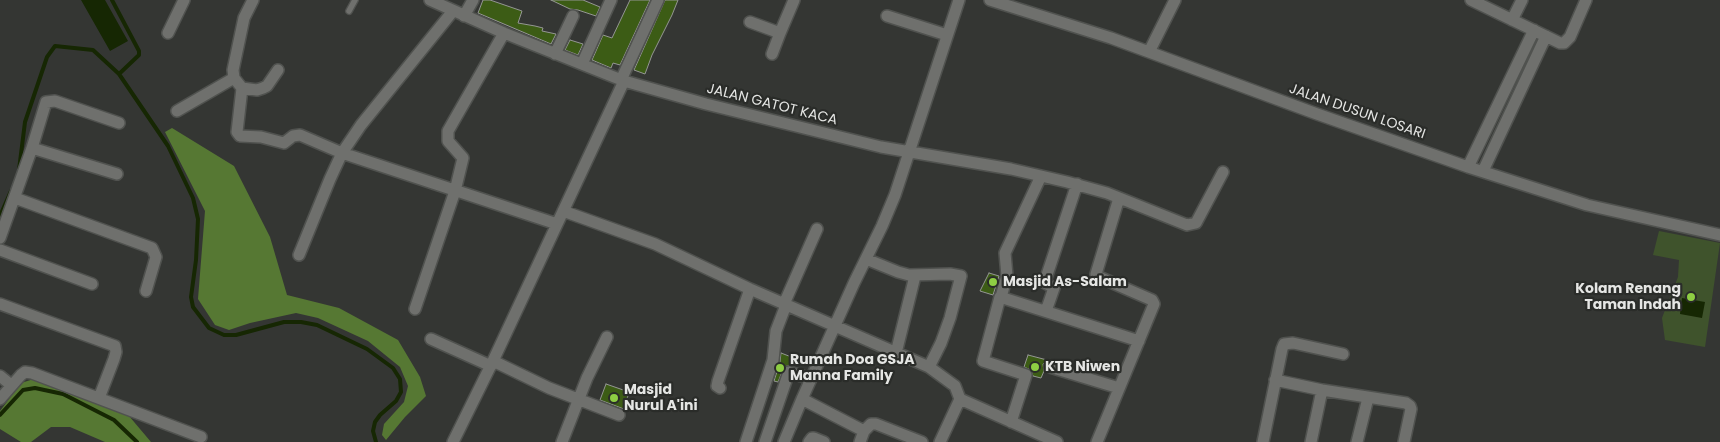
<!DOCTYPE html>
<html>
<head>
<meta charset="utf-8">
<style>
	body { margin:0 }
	canvas { display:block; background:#343633 }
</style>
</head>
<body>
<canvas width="1720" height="442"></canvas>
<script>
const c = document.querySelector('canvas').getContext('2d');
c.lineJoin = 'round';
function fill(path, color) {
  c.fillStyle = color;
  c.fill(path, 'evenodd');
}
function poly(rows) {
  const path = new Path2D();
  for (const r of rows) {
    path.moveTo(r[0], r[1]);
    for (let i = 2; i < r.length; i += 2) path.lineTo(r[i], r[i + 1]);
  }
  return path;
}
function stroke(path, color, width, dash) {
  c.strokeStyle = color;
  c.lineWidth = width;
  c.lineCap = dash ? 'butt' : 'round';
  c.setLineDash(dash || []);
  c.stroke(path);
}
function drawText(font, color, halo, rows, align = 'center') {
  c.font = font + ' Poppins,sans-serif';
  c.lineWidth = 4.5;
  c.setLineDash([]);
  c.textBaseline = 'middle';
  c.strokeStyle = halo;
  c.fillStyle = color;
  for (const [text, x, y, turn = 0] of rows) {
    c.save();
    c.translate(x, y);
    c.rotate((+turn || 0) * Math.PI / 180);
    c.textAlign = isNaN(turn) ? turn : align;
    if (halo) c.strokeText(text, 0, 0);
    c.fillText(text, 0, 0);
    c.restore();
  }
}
fill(poly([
	[1659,231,1720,243,1705,347,1665,340,1662,318,1678,277,1679,260,1653,255]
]), '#3f532c');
fill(poly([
	[172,128,234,166,270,237,287,295,339,308,398,340,420,377,426,396,405,417,386,440,382,435,384,424,404,402,408,386,400,367,368,341,318,318,296,313,250,323,229,330,215,325,198,299,205,211,165,132],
	[37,378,129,416,151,442,105,442,70,427,51,427,31,442,21,442,0,429,0,411,21,383]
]), '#567833');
fill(poly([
	[81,0,105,0,128,41,110,51],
	[1682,298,1705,302,1702,318,1680,314]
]), '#162703');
stroke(poly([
	[112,0,139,51,139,55,119,74],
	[19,170,25,122,47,57,55,46,93,50,119,74,168,146,193,198,198,219,196,260,191,297,193,307,209,328,224,335,236,335,284,322,301,322,317,325,367,349,393,368,400,379,401,392,396,401,380,415,375,422,373,431,376,442],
	[0,216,11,191],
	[0,415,23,390,35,388,63,394,114,420,137,442]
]), '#162703', 4);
const building = poly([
	[483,0,490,0,522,11,518,23,535,26,543,28,542,31,556,34,551,44,478,13,483,0],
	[551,0,583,0,600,7,596,16,578,10,570,9,551,0],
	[630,0,650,0,620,65,613,63,611,68,592,60,603,35,612,38,630,0],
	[665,0,678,0,672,15,652,55,645,74,634,70,665,0],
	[570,40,583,44,578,55,565,50,570,40],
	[989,273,999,276,993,295,980,291,989,273],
	[781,353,794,358,791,365,784,367,778,382,774,381,780,362,781,353],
	[1028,355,1047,360,1043,364,1044,371,1041,378,1033,376,1031,370,1024,367,1028,355],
	[606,384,629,392,624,409,600,400,606,384]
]);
fill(building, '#3c5c15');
stroke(building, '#949693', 1);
const lane = poly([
	[349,11,355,0]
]);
const street = poly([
	[253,0,244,18,233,70,234,78,242,88,237,132,240,136,261,137,284,143,293,136,300,135,342,153,557,224],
	[430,0,504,33,624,81,706,104,881,147,1011,169,1067,182,1107,193,1187,225,1196,223,1223,172],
	[990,0,1111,38,1317,114,1468,167,1587,205,1720,235],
	[1471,0,1560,43,1564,43,1570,37,1586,0],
	[464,16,473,0],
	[887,16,947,35],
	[1512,20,1522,0],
	[750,22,780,33,794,0],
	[168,33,184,0],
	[1149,52,1175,0],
	[555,54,573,16],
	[772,54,780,33],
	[582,64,611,0],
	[621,80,658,0],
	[242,88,257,90,263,88,267,86,278,70],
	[177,111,234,78],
	[32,148,117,174],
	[1468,167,1534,30],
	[1483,171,1546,36],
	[15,198,152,248,156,257,146,291],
	[563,211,655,244,750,289,929,367,955,386,960,399,1057,442],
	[0,238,32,148,46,102,55,101,119,123],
	[0,250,92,284],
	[299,255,330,179,342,153,361,125,453,11],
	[866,259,898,272,909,275,950,274,961,276,950,318,941,343,929,367],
	[1001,297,1007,276,1005,253,1041,176],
	[0,304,115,346,116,352,114,359,99,398],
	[784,304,817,229],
	[415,309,455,191,463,158,448,141,448,131,504,33],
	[1046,311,1054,288,1045,283,1045,281,1077,184],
	[431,339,491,366],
	[896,353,915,276],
	[493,361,549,388,619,415],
	[1050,367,1119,388],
	[0,376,11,385],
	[1275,380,1322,390,1406,403,1410,406,1411,409,1404,442],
	[720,388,717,386,718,381,750,289],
	[0,399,21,375,25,372,32,373,201,437],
	[802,399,864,431],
	[1011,422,1026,375,983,361,1000,297,1139,341],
	[453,442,493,361,624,81],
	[562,442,587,378,607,337],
	[746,442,773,360,776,331,786,305],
	[765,442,789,372,811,379],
	[784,442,802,399,854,283,882,226,895,195,959,0],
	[809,442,812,438,814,438,824,442],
	[860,442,864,431,871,424,876,424,922,442],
	[940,442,960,399],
	[1097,442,1154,304,1152,300,1099,277,1096,274,1119,198],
	[1263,442,1282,349,1284,344,1293,343,1343,354],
	[1311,442,1322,390],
	[1357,442,1368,398]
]);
stroke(lane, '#50524f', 8);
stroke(street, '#50524f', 14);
stroke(lane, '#6f706d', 5.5);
stroke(street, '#6f706d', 11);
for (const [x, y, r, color] of [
	[993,282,5,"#8ece43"],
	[1691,297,5,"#8ece43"],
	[1035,367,5,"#8ece43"],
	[780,368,5,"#8ece43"],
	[614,398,5,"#8ece43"]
]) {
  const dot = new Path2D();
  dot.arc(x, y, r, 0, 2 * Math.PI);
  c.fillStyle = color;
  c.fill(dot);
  stroke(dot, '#2a2c29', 2);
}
drawText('14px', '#e5e6e4', '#2a2c29', [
	["JALAN GATOT KACA",772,105,14],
	["JALAN DUSUN LOSARI",1357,112,19]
]);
drawText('bold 14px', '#e5e6e4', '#2a2c29', [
	["Masjid As-Salam",1003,282],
	["Kolam Renang",1681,289,"right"],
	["Taman Indah",1681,305,"right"],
	["Rumah Doa GSJA",790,360],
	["Manna Family",790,376],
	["KTB Niwen",1045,367],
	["Masjid",624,390],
	["Nurul A'ini",624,406]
], 'left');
</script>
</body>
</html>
